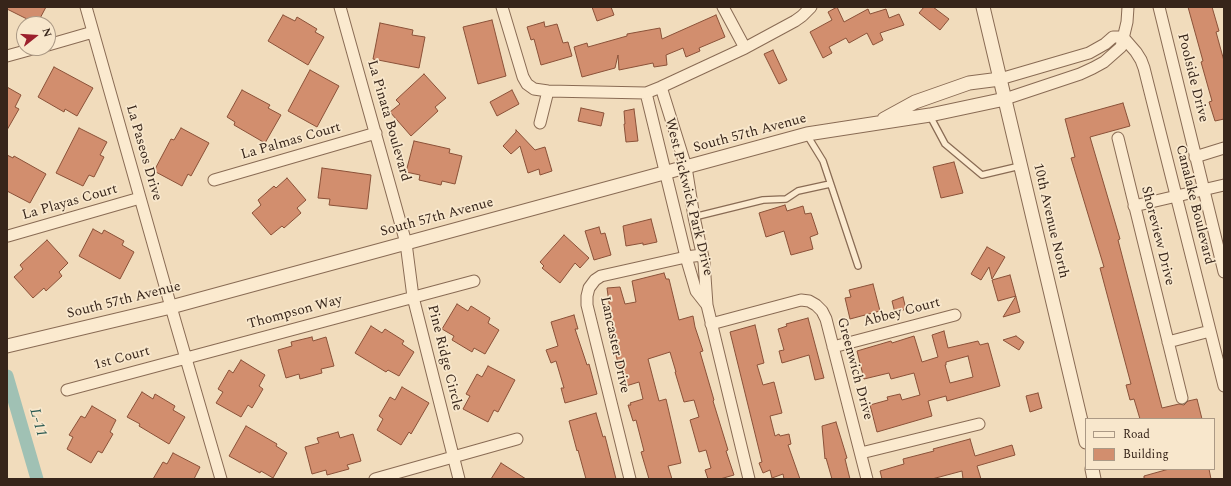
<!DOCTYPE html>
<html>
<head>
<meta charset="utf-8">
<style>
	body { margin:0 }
	#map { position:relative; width:1231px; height:486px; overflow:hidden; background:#f1dcbc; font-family:Spectral,serif }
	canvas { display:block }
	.frame { position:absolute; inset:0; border:8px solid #37251a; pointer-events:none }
	.legend { position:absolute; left:1085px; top:418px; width:130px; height:52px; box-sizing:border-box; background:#f8e7cc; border:1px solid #ab9985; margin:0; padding:5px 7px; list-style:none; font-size:12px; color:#37251a }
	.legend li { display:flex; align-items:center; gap:8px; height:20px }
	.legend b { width:20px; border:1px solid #ab9985 }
	.north { position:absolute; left:16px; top:16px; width:40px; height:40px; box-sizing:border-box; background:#f8e7cc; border:1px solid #ab9985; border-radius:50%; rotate:73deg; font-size:11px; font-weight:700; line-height:16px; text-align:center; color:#37251a }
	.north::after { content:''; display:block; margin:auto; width:14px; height:18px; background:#9c202d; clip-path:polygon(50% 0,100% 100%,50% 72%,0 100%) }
</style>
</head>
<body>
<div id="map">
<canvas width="1231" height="486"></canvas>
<div class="frame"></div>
<ul class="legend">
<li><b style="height:5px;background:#fbeacf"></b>Road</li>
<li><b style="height:11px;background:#d28e6e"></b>Building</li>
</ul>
<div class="north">N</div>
</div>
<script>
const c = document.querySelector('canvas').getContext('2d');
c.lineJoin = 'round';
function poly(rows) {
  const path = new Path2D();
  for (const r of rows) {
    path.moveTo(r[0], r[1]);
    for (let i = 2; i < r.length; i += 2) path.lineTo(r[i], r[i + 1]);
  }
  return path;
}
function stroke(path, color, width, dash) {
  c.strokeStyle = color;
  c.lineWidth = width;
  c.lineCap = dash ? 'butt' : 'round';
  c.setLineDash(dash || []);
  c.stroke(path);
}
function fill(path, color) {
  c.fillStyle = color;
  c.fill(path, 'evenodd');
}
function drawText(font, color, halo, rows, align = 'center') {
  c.font = font + ' Spectral,serif';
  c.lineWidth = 3.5;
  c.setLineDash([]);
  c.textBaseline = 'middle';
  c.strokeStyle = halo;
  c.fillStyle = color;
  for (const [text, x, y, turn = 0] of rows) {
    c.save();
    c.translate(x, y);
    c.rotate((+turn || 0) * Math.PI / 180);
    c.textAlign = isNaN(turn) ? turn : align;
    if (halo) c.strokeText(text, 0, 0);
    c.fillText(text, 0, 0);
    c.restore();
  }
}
stroke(poly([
	[7,376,37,479]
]), '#a0c1b4', 13);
const building = poly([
	[7,7,46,7,37,24,7,9,7,7],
	[592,7,611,7,614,15,597,21,592,7],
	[837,7,844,22,868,9,870,14,886,9,889,18,899,14,904,25,880,33,883,40,873,45,867,33,849,43,846,38,829,47,832,53,823,58,810,32,832,20,828,12,837,7],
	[924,7,933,7,949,19,940,30,919,13,924,7],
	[1188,7,1212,7,1219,31,1216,32,1224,61,1224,119,1215,121,1209,102,1212,101,1201,62,1203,61,1188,7],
	[283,15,295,21,297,17,317,29,315,32,324,37,308,65,268,41,283,15],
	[716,15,725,37,699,48,700,51,686,57,683,48,666,55,667,65,654,67,653,63,619,70,618,55,615,68,582,77,574,47,587,43,588,47,627,36,627,34,660,28,662,39,716,15],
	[492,20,506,76,478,84,463,27,492,20],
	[544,22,545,27,557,24,563,43,568,42,572,56,541,65,534,39,531,40,527,27,544,22],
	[380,23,413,30,412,35,425,37,419,68,373,59,380,23],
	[773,50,787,80,779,84,764,54,773,50],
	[54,67,93,88,77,116,65,109,64,112,38,97,54,67],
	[310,70,339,86,317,127,288,111,310,70],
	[424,74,446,98,435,107,438,111,411,136,390,112,400,104,396,100,424,74],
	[7,87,21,95,15,107,19,109,7,130,7,87],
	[242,90,270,105,268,108,281,115,265,143,234,125,235,122,227,117,242,90],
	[512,90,519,104,497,116,490,102,512,90],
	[1123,103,1130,126,1090,137,1120,239,1118,240,1162,408,1179,404,1184,405,1188,401,1197,399,1202,419,1140,419,1134,399,1130,400,1126,385,1131,384,1100,268,1104,267,1071,158,1075,157,1065,119,1123,103],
	[581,108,604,113,601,126,578,121,581,108],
	[634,109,638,141,626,142,624,124,625,124,624,111,634,109],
	[79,128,107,142,100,155,104,157,94,177,89,175,83,186,56,173,79,128],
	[181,128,209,143,191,176,188,174,182,186,154,171,171,139,174,140,181,128],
	[516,130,535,150,545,147,552,171,540,175,539,169,528,173,520,146,511,154,503,146,516,132,516,130],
	[414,141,450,149,449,153,462,156,455,184,442,181,441,185,419,180,420,175,406,172,414,141],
	[7,155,13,158,14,156,46,174,30,203,7,191,7,155],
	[954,162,963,193,941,198,933,167,954,162],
	[322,168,371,175,367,209,329,205,330,199,318,198,322,168],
	[287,178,306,200,297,208,301,213,284,228,282,226,271,235,252,213,261,205,258,200,274,186,276,188,287,178],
	[785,205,787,211,803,206,805,214,811,213,818,234,810,237,813,249,791,255,784,231,766,237,759,213,785,205],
	[651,219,657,242,643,245,643,243,626,246,623,226,651,219],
	[599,227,601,234,605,233,611,255,594,260,585,231,599,227],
	[93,229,102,234,104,230,124,241,122,245,134,252,120,279,79,256,93,229],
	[564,235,589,258,580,268,575,263,560,283,542,268,544,266,540,262,564,235],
	[47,240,68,263,59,272,62,276,46,291,44,288,33,298,14,277,23,269,20,265,47,240],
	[987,247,1005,257,992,279,989,267,981,280,971,274,987,247],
	[664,273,666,279,669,279,679,320,693,316,695,327,703,351,700,352,714,400,713,401,728,450,726,451,734,475,720,479,708,479,705,470,711,468,706,450,699,452,690,420,699,417,694,400,684,402,675,372,676,372,670,352,648,359,659,401,666,399,681,463,668,466,672,479,649,479,641,452,644,451,636,420,633,421,628,405,631,405,630,403,643,399,639,382,626,386,620,367,619,367,616,355,618,355,613,333,607,288,620,287,625,304,636,302,632,281,664,273],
	[1010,275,1020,312,1003,317,1016,296,998,301,992,280,1010,275],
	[873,284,880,311,850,319,845,298,851,297,849,290,873,284],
	[903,297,906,309,895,313,892,301,903,297],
	[457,304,468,311,471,306,490,318,488,323,499,330,485,354,474,348,472,352,452,340,454,336,442,329,457,304],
	[574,315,578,329,575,329,587,365,589,364,597,394,565,403,561,388,564,388,556,361,551,363,546,350,558,346,551,322,574,315],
	[808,318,824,378,815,380,809,355,782,363,779,351,784,350,778,329,787,326,786,324,808,318],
	[755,325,764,363,757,365,763,385,774,382,782,413,770,416,775,436,779,434,780,436,789,434,791,444,788,445,800,479,784,479,783,474,772,478,770,470,763,473,759,463,762,462,730,332,755,325],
	[371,326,382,333,385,329,404,341,402,344,414,352,399,376,388,370,386,372,355,353,371,326],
	[944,331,948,348,978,341,980,345,988,343,1000,386,947,401,946,396,928,401,932,416,877,432,870,405,888,400,887,397,900,394,902,400,920,395,914,373,891,379,889,373,864,379,857,351,891,341,892,343,914,336,922,362,938,357,932,335,944,331],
	[968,356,973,377,950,383,945,365,946,365,946,362,968,356],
	[1016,336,1024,342,1019,350,1003,340,1016,336],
	[312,337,313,341,326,337,334,366,321,369,322,373,300,379,299,374,286,378,278,350,292,346,291,342,312,337],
	[241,360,265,375,259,386,263,389,252,408,248,405,241,417,216,403,223,392,218,389,229,370,233,373,241,360],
	[488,366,515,380,498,412,494,410,488,422,463,409,470,396,466,394,477,374,482,377,488,366],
	[402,387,429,403,411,434,409,432,401,445,377,430,383,419,379,416,390,397,395,400,402,387],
	[142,392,153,399,155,394,175,406,173,410,185,417,169,444,139,426,140,424,127,417,142,392],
	[1038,393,1042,408,1030,412,1026,396,1038,393],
	[92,406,116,420,110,432,113,434,102,453,98,451,91,463,67,449,73,437,69,435,81,416,85,418,92,406],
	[596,413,603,437,605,436,616,479,586,479,578,450,577,451,569,421,596,413],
	[836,422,847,458,845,459,850,479,832,479,826,458,825,459,822,426,836,422],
	[246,426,277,444,276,446,287,453,273,478,261,471,260,473,229,456,246,426],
	[338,432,340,438,353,434,361,461,347,465,349,469,327,475,326,470,312,474,305,447,319,443,317,438,338,432],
	[970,439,975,456,1012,445,1015,455,977,466,981,479,963,479,962,471,932,479,882,479,880,471,904,464,903,459,934,451,933,449,970,439],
	[173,453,200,467,194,479,153,479,163,462,167,464,173,453],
	[501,463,526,479,491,479,501,463],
	[1169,469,1209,469,1211,479,1144,479,1144,476,1169,469]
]);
fill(building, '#d28e6e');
stroke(building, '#8a5138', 1);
const service = poly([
	[930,116,945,144,982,175,1020,166],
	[807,135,823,161,858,266],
	[694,217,763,200,786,199,798,191,830,184]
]);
const minor = poly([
	[86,7,171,307,221,479],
	[340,7,406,243,413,297,459,479],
	[502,7,523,77,527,84,534,89,548,91,646,93,661,87,745,48,795,21,802,16,811,7],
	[723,7,745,48],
	[1159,7,1224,272],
	[1123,37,1136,52,1141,60,1144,68,1224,386],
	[48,45,93,32],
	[7,56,36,48],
	[1000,79,1089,53,1105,44,1113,37,1123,37],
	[661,87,686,167,694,217,704,262,707,305,749,479],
	[646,93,686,257,696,291,707,305],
	[1005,99,1080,74,1093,68,1104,62,1121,47,1127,22,1128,7],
	[540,123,548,91],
	[1118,138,1182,398],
	[1195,157,1224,148],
	[214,180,376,133],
	[1134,206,1224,185],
	[8,236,140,198],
	[711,324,801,300,809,301,816,305,822,311,826,319,867,479],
	[1168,342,1210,331],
	[833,347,955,315],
	[67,390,474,281],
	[861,453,979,424],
	[375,479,517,439],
	[630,479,587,305,587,296,589,288,595,280,601,276,686,257,702,255]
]);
const tertiary = poly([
	[983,7,1086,442],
	[884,119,915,102,969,83,1000,79],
	[7,346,171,307,807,134,930,115,1005,99],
	[1092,469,1094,479]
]);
stroke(service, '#896b54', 8);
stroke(minor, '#896b54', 13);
stroke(tertiary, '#896b54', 15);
stroke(service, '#fbeacf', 5.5);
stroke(minor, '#fbeacf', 11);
stroke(tertiary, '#fbeacf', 13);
drawText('14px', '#37251a', '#f8e7cc', [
	["Poolside Drive",1192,78,76],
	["La Pinata Boulevard",388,121,74],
	["South 57th Avenue",750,134,-15],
	["La Palmas Court",291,142,-16],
	["La Paseos Drive",143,153,74],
	["West Pickwick Park Drive",688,197,76],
	["La Playas Court",70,203,-16],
	["Canalake Boulevard",1194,205,76],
	["South 57th Avenue",437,218,-15],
	["10th Avenue North",1050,221,77],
	["Shoreview Drive",1157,236,76],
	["South 57th Avenue",124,301,-14],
	["Thompson Way",295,313,-15],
	["Abbey Court",902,313,-15],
	["Lancaster Drive",614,345,78],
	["Pine Ridge Circle",444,358,76],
	["1st Court",122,359,-15],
	["Greenwich Drive",854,369,75]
]);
drawText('italic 15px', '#285850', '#f8e7cc', [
	["L-11",37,423,74]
]);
</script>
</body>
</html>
